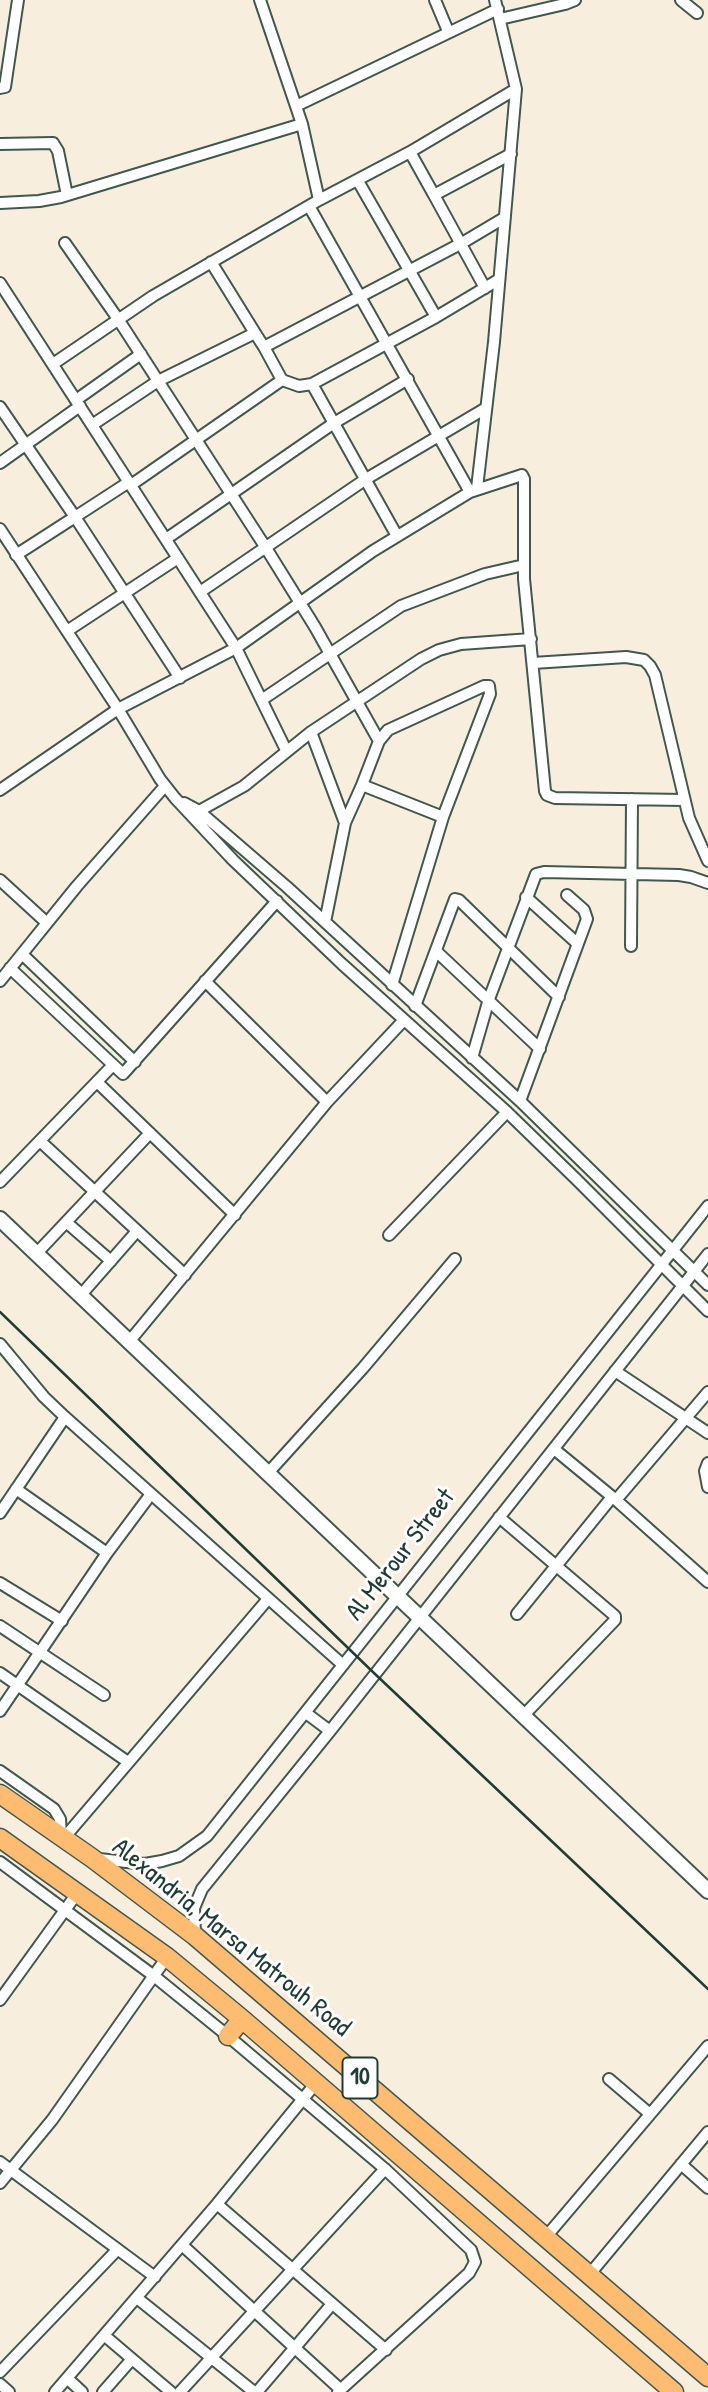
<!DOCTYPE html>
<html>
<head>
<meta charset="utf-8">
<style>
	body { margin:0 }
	canvas { display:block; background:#f8eede }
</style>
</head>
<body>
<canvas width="708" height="2392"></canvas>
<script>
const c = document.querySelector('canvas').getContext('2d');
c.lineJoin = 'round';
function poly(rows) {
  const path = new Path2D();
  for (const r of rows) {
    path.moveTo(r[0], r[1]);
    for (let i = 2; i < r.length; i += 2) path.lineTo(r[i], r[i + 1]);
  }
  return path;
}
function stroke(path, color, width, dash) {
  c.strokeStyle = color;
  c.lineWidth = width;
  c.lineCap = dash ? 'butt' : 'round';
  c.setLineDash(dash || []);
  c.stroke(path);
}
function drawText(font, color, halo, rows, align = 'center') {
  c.font = font + ' "Patrick Hand",sans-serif';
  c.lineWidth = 6;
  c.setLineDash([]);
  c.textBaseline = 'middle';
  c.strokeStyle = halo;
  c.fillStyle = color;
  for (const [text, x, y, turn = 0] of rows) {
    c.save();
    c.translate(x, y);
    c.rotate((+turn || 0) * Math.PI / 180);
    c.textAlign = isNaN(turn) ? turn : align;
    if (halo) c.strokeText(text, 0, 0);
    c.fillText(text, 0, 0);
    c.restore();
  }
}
const minor = poly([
	[260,0,302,124],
	[435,0,448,31],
	[681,0,697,13],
	[500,19,565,4,575,0],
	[0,88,5,87,18,0],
	[296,106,498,9],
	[0,144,53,143,58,151,67,195],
	[410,152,434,195],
	[358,181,436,317],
	[0,203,39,201,61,197,302,124,319,200],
	[309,206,470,492],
	[65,243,118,319,266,548,315,627,379,741],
	[211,262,255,333],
	[0,283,236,648,286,750],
	[485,288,434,195,511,154],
	[264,347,282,380,299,386,312,384,436,317,498,280],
	[53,364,153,296,319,200,410,152,516,89],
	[312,384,397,536],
	[76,400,141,354],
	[0,407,75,517,16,555],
	[92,425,158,381,255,333,264,347,462,243,504,218],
	[0,463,80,406],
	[129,482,75,517,180,678],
	[131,485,282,380],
	[477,488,494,342,516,89,495,0],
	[0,529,118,709,160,779,175,798,233,860,342,964,507,1112,576,1179,708,1311],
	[166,539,334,423,408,379],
	[200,592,366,479,486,408],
	[67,631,178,558],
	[533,663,626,657,644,660,650,666,655,675,689,818,708,861],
	[263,699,401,606,485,574,524,565],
	[0,790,118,709,236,648,373,551,470,492,522,475,524,479,524,579,545,791,547,795,555,798,684,800],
	[184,803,199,811,287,887,520,1101,708,1285],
	[199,811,244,786,311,732],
	[345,823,362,785],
	[0,880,47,923],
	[526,897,578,944],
	[325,922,345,823,311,732,421,659,439,650,461,644,531,639],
	[631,946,632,799],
	[436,951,540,1049],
	[22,954,135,1062],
	[10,968,123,1074,277,901],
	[0,981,77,886,165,786],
	[205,981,327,1102],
	[392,985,443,817,490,694,489,686,484,686,388,730,379,741,362,785,443,817],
	[415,1006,455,899,459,900,559,997],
	[472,1058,489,999,536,874,544,872,679,875,691,877,708,883],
	[97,1082,235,1215],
	[520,1101,587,919,584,910,567,895],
	[40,1141,185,1275],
	[0,1182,112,1066],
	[66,1222,111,1261],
	[389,1235,507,1112],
	[36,1254,150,1133],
	[80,1296,137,1231],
	[128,1343,327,1102,404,1020],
	[0,1344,44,1397,65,1417,343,1665],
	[615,1371,708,1433],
	[554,1449,616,1500,708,1582],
	[708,1463,705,1471,708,1487],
	[268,1473,363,1368,455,1259],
	[16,1489,107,1553],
	[616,1500,708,1392],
	[0,1513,65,1417],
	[499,1517,615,1616,615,1620,524,1715],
	[0,1583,62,1621],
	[517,1614,612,1497],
	[0,1626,104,1695],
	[0,1673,128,1762],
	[0,1711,107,1553,151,1494],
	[306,1713,330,1731],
	[0,1771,54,1809,60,1819,61,1836],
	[64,1838,268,1599],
	[99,1859,145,1864,162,1861,179,1856,207,1836,708,1206],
	[0,1862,154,1976,228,2036,385,2169,471,2250,475,2262,469,2273,338,2392],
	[195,1936,194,1908,202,1889,330,1731,708,1254],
	[0,2000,78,1892],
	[609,2079,650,2114],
	[0,2162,155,2277],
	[681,2164,708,2188],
	[0,2183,52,2120,167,1957],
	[217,2204,386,2350],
	[545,2238,708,2046],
	[182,2245,341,2390],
	[589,2275,708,2132],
	[137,2298,254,2392],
	[105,2336,171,2392],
	[0,2372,117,2250],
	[68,2379,82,2392],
	[0,2384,9,2392],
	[55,2392,217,2204,316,2083],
	[103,2392,132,2359],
	[180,2392,385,2169],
	[257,2392,332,2304]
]);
const tertiary = poly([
	[0,1219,708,1891]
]);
const primary = poly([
	[0,1794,92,1858,195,1936,708,2377],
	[0,1838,167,1957,242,2019,674,2392],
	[228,2036,242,2019]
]);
stroke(minor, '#40584e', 14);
stroke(tertiary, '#40584e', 18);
stroke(primary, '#40584e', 21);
stroke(minor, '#fff', 10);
stroke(tertiary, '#fff', 14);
stroke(primary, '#fdbc70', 18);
stroke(poly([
	[0,1312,375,1674,708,1989]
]), '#1f3d34', 2.5);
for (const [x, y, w] of [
	[360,2078,35]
]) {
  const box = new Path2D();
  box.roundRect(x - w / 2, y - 20.5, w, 41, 5);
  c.fillStyle = '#fff';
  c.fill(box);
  stroke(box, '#1f3d34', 2);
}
drawText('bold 24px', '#1f3d34', null, [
	["10",360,2078]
]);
drawText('26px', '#1f3d34', '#fff', [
	["Al Merour Street",401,1555,-52],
	["Alexandria, Marsa Matrouh Road",231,1938,39]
]);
</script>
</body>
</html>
